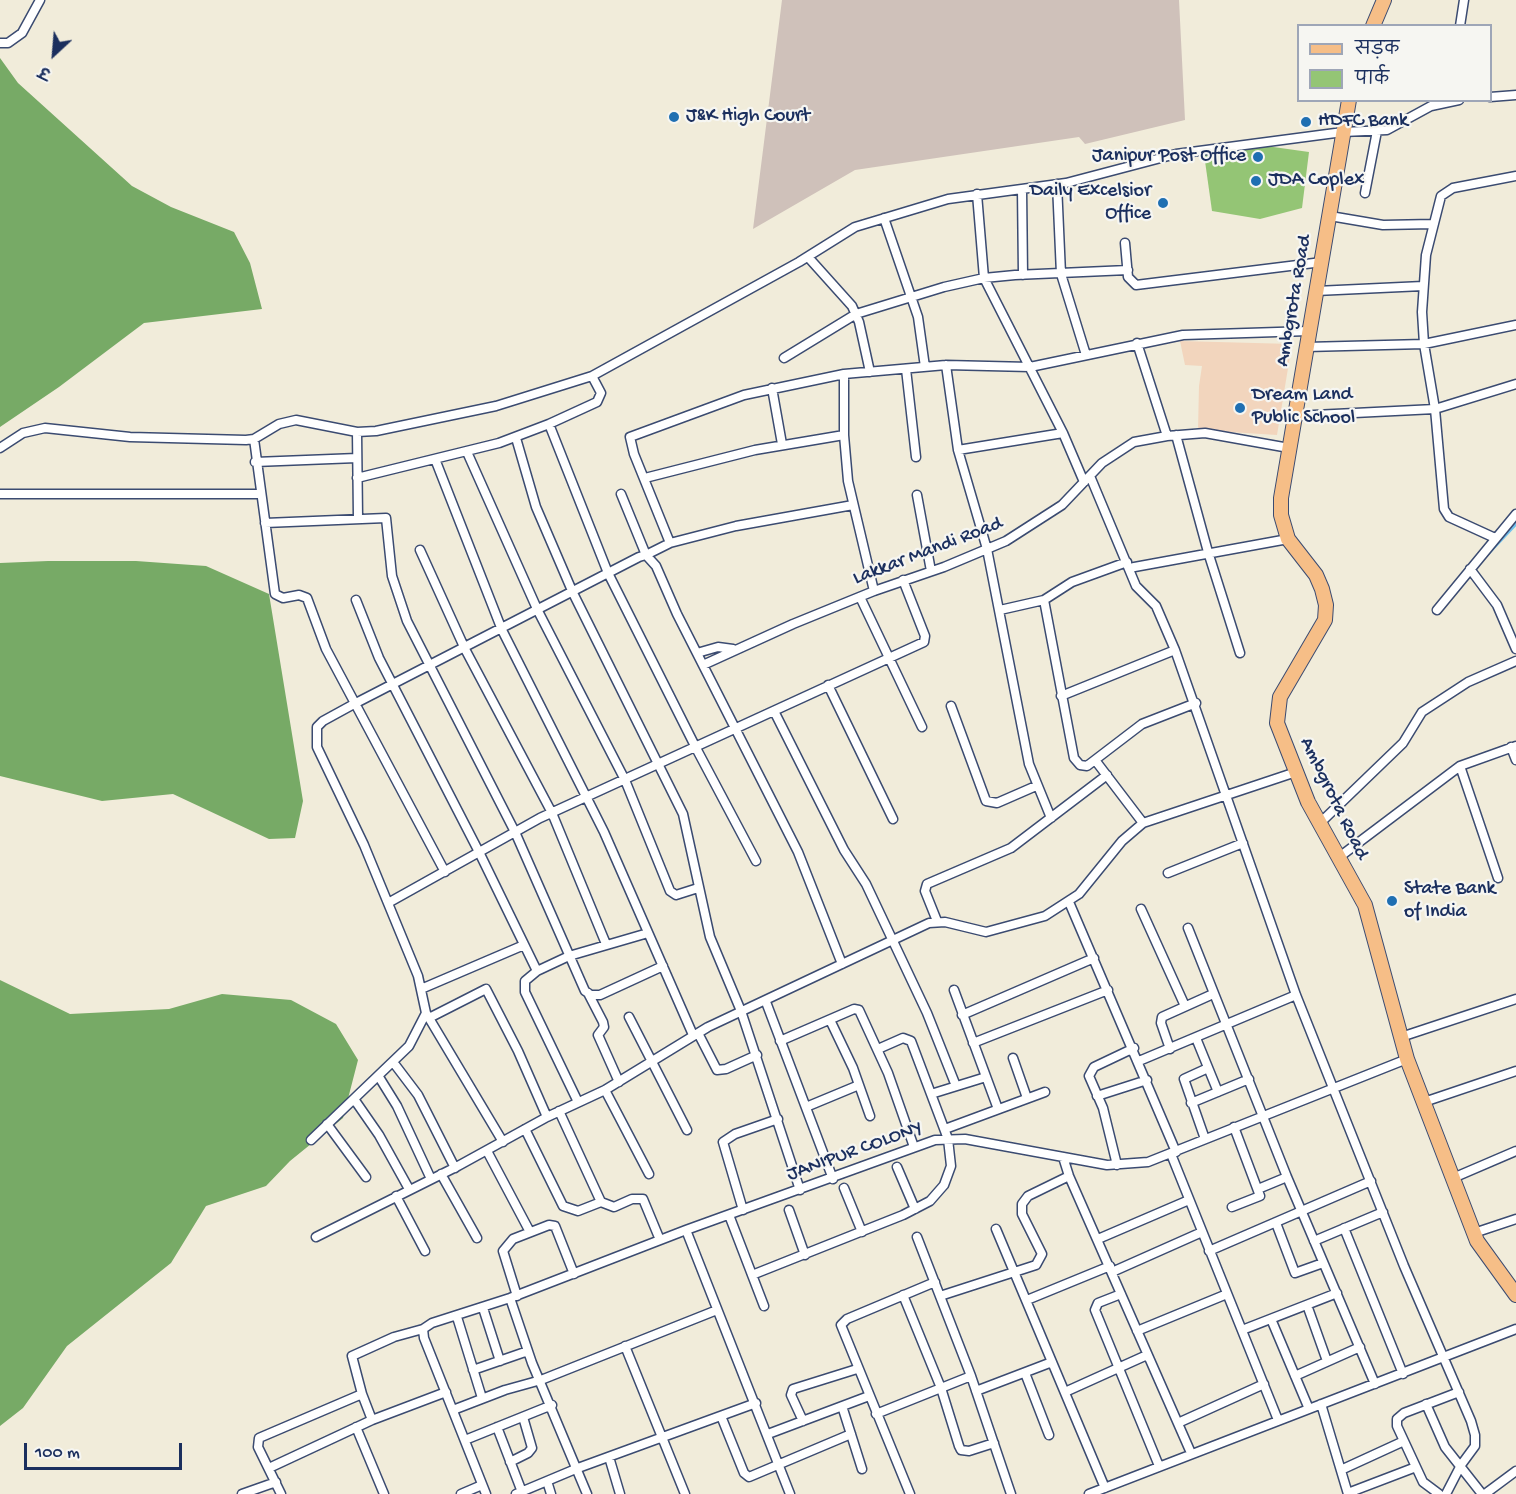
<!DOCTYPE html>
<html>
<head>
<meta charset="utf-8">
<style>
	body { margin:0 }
	#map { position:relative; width:1516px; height:1494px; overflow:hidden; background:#f1ecda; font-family:"Gochi Hand","Playpen Sans Deva",sans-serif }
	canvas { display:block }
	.legend { position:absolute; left:1297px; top:24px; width:195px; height:78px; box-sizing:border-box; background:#f6f6f2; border:2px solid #9ea6b7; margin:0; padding:8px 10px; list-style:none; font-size:18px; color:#1b2f5e }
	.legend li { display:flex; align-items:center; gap:12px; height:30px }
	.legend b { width:30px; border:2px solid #9ea6b7 }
	.north { position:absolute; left:24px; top:24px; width:60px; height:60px; -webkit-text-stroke:4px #f6f6f2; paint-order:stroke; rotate:206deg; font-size:16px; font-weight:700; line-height:24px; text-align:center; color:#1b2f5e }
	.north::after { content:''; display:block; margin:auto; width:21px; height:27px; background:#1b2f5e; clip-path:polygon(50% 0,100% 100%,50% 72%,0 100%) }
	.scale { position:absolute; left:24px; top:1443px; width:158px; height:27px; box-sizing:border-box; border:3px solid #1b2f5e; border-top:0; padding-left:8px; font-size:18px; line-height:21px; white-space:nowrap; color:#1b2f5e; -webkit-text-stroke:4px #f6f6f2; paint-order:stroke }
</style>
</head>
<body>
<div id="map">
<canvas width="1516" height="1494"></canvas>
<ul class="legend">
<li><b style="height:8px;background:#f6be87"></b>सड़क</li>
<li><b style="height:16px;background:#94c575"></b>पार्क</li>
</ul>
<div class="north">उ</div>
<div class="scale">100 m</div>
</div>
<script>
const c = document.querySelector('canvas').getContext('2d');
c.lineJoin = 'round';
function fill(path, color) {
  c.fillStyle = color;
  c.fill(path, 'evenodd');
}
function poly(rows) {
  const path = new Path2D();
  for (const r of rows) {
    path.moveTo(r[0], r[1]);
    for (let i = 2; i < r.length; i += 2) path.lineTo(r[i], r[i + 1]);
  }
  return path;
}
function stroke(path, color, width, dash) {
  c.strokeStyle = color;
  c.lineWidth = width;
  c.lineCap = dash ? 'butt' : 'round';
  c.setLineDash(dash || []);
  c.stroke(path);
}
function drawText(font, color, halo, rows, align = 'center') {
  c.font = font + ' "Gochi Hand",sans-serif';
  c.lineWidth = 4.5;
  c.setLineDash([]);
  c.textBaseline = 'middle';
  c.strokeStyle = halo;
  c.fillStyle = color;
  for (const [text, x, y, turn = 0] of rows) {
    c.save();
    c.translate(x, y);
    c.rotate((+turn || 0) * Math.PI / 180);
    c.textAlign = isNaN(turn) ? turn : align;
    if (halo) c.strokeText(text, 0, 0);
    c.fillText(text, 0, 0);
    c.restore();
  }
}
fill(poly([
	[1180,341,1292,344,1277,435,1198,430,1199,386,1202,366,1185,365]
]), '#f2d5bd');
fill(poly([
	[782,0,1179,0,1185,120,1085,144,1079,137,855,170,753,229]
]), '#cfc1ba');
fill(poly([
	[1259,145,1309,152,1302,208,1260,219,1212,211,1204,154]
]), '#94c575');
fill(poly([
	[0,58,18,83,132,186,171,207,234,232,250,263,262,309,144,323,59,387,0,427],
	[48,561,136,561,206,566,269,594,303,801,295,838,269,839,173,794,102,801,0,776,0,563],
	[0,980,70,1014,169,1009,222,994,291,1000,336,1024,358,1060,343,1118,290,1161,266,1186,206,1206,171,1263,67,1346,23,1408,0,1426]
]), '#7a6');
stroke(poly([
	[1488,554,1516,524]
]), '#72c1ed', 3);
const street = poly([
	[1460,26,1464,0],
	[0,43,8,43,22,33,40,0],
	[1490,97,1516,95],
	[1516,176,1453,188,1441,196,1426,255,1422,312,1424,344,1435,409,1516,384],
	[1057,184,1061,274,1086,355],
	[1022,189,1023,275],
	[1365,193,1377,131],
	[977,194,984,278,1063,433,1084,482],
	[1330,216,1383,225,1433,224],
	[884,218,918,317,925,367],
	[1125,243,1128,277,1136,285,1322,262],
	[808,257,852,306,859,322,870,372],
	[1316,291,1423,286],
	[1137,343,1167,436],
	[1306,347,1424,344,1516,325],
	[784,358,856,314,944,287,984,278,1015,275,1128,270],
	[946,365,958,450,987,549,1029,764,1051,818],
	[906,369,916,457],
	[844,374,844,435,848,481,874,591],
	[772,388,782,444],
	[1294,416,1435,409,1444,509,1449,517,1495,538],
	[549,424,608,573,696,748,756,861],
	[357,432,358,518],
	[1176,435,1208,552,1240,653],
	[516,438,536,507,573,593,683,814,710,937,741,1011,800,1190],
	[254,439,275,594,283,598,299,595,307,598,326,649,445,872],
	[0,448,23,433,45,428,130,437,246,440,254,439,279,424,296,420,357,432,376,431,496,406,592,376],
	[958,450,1063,433],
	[467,452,538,611,625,780,670,891,676,895,698,888],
	[435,459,502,630,604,832,693,1035],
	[255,462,357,458],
	[1090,476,1136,586,1156,606,1175,650,1296,995,1404,1266,1471,1421,1475,1435,1475,1446,1461,1465,1446,1494],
	[357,478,499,443,549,424,597,402,601,393,592,376,799,262,855,227,948,199,1066,183,1176,154,1343,132,1387,130,1431,106,1459,100],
	[645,478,755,450,844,435],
	[0,494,260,494],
	[621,494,646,555,670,543,736,526,853,505],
	[917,495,931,571],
	[265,523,386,518,392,576,407,621,515,832,585,991,591,995,600,995,663,966],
	[670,543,634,454,630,437,744,395,844,374,946,365,1030,367,1183,335,1309,331],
	[420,550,465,649,552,813,606,944],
	[1129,568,1288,539],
	[1470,569,1497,605,1516,649],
	[860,597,922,727],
	[356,600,379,658,479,852,537,971],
	[1044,600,1074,758,1080,765,1087,766,1142,724,1196,703],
	[1000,610,1044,600,1072,582,1127,562],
	[1437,610,1516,514],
	[697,653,718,647,733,649],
	[703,665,793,624,874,591,944,567,1006,541,1062,505,1102,463,1134,442,1167,436,1205,433,1289,448],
	[828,685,893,819],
	[1061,696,1175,650],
	[951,706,986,801,997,803,1036,786],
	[774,711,844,850,866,884,927,1013,956,1086],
	[1511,747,1516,760],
	[1095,760,1143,823],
	[1460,766,1498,878],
	[1319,824,1403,743,1422,712,1468,682,1516,661],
	[1338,858,1460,766,1516,746],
	[1168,873,1243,843],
	[1069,902,1176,1152],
	[388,903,540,818,924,642,925,636,903,580],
	[1141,909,1185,1006],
	[937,921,925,891,927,884,1011,848,1107,775],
	[1188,928,1287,1177,1375,1384],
	[421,989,524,945],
	[954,990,998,1109],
	[588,993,603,1022,604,1027,598,1035,619,1082],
	[766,1002,833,1179],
	[426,1013,503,1142],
	[962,1015,1094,958],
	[629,1017,687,1130],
	[429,1018,486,989,518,1051,547,1117],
	[830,1020,853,1068,870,1116],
	[698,1033,717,1070,726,1069,757,1055],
	[1401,1037,1516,999],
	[1196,1038,1218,1092],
	[780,1041,854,1009,859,1010,888,1073,914,1147],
	[973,1043,1108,990],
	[1170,1049,1161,1023,1162,1017,1213,994],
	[1013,1058,1027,1098],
	[1139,1061,1296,995],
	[393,1062,418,1095,455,1168],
	[379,1077,397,1106,431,1179],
	[605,1090,649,1174],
	[931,1094,986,1077],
	[1097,1096,1147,1080],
	[354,1099,379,1135,409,1189],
	[578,1102,525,992,525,981,537,971,569,956,648,933],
	[1424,1102,1516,1071],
	[1191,1103,1249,1079],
	[806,1107,859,1085],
	[559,1111,601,1202,614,1207,632,1199,643,1199,660,1240],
	[327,1124,366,1177],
	[525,1129,563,1206,578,1211,601,1202],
	[945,1129,1045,1092],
	[1205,1139,1184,1079,1208,1068],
	[311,1140,409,1046,426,1013,418,976,364,845,317,747,317,727,323,721,354,704,639,557,646,555,656,566,677,614,798,852,842,964],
	[487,1151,530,1232],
	[1171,1154,1278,1420],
	[1063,1157,1069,1176,1191,1453],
	[1117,1165,1103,1108,1089,1076,1094,1067,1134,1048],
	[897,1167,915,1209],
	[441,1174,477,1238],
	[1453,1178,1516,1151],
	[844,1188,862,1232],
	[1258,1189,1287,1177],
	[396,1196,425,1251],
	[1232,1207,1260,1196,1234,1127],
	[743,1210,723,1142,735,1134,778,1119],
	[789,1210,805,1255],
	[729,1215,764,1306],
	[1276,1223,1295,1273,1323,1263],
	[1344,1228,1403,1374],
	[996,1229,1105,1488],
	[686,1230,790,1494],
	[1474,1233,1516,1219],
	[316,1237,458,1166,547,1117,605,1090,708,1027,929,923,945,922,986,932,1045,916,1079,894,1122,841,1143,823,1296,772],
	[917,1237,971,1376,1011,1494],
	[1098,1239,1189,1200],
	[1314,1241,1383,1212],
	[1209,1251,1371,1181],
	[1112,1272,1202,1232],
	[752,1275,903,1215,930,1201,944,1185,951,1166,948,1139,911,1041,903,1038,878,1049],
	[1121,1294,1098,1303,1095,1310,1159,1466],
	[903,1295,941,1388,959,1446,961,1450,969,1451,994,1443],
	[517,1296,503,1251,513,1239,549,1225,555,1226,574,1274],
	[940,1296,1036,1265,1042,1254,1022,1214,1022,1204,1028,1196,1069,1176],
	[510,1298,532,1363,587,1494],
	[1027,1300,1110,1266],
	[1307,1305,1327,1361],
	[483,1308,500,1361],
	[457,1317,482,1398],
	[1271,1319,1309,1409],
	[1242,1330,1337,1293],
	[1137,1331,1227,1294],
	[625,1346,685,1494],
	[473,1370,528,1351],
	[1025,1373,1049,1435],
	[1295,1376,1360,1347],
	[976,1391,1052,1362],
	[1065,1392,1147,1355],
	[1321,1404,1348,1494],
	[1426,1404,1445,1447,1482,1494],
	[842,1406,862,1469],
	[453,1410,505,1390,541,1380,717,1310],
	[876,1414,971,1376],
	[721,1416,744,1473,749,1477,851,1434],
	[372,1420,362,1394,352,1356,394,1337,423,1329],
	[803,1421,791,1395,793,1389,857,1369],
	[1178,1423,1264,1384],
	[356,1427,384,1494],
	[497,1427,522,1492],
	[768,1434,869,1396],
	[465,1440,552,1405],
	[609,1457,620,1494],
	[510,1462,528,1453,532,1448,523,1417],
	[269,1468,372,1420,446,1392],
	[1343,1469,1404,1441],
	[547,1481,551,1494],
	[1348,1493,1416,1467],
	[242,1494,276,1482],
	[281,1494,258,1447,259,1438,362,1394],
	[461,1494,482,1485],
	[486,1494,424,1338,423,1329,432,1323,510,1298,686,1230,935,1140,965,1139,1107,1165,1148,1162,1407,1059],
	[516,1494,578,1468,756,1403],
	[910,1494,841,1325,847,1319,935,1282],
	[1089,1494,1516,1329],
	[1439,1494,1423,1482,1397,1426,1397,1419,1404,1413,1459,1392],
	[1485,1494,1516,1471]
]);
const primary = poly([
	[1373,26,1384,0],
	[1349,100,1281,498,1281,515,1288,539,1316,575,1322,589,1326,605,1325,620,1280,697,1277,723,1308,802,1365,905,1407,1059,1477,1241,1516,1295]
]);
stroke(street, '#3b4b71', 11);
stroke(primary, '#3b4b71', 16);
stroke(street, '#fff', 8);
stroke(primary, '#f6be87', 14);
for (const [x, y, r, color] of [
	[674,117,6,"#1f6fb2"],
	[1306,122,6,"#1f6fb2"],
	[1258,157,6,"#1f6fb2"],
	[1256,181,6,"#1f6fb2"],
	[1163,203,6,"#1f6fb2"],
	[1240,408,6,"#1f6fb2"],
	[1392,901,6,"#1f6fb2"]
]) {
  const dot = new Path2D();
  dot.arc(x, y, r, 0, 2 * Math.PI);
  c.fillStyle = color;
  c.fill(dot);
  stroke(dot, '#f6f6f2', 2);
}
drawText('20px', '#1b2f5e', '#f6f6f2', [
	["J&K High Court",686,117],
	["HDFC Bank",1318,122],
	["Janipur Post Office",1246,157,"right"],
	["JDA Coplex",1268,181],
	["Daily Excelsior",1151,192,"right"],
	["Office",1151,215,"right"],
	["Dream Land",1252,396],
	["Public School",1252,419],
	["State Bank",1404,890],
	["of India",1404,913]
], 'left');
drawText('20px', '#1b2f5e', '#f6f6f2', [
	["Ambgrota Road",1295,301,-80],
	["Lakkar Mandi Road",928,552,-21],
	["Ambgrota Road",1333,799,64],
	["JANIPUR COLONY",855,1152,-20]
]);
</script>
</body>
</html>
